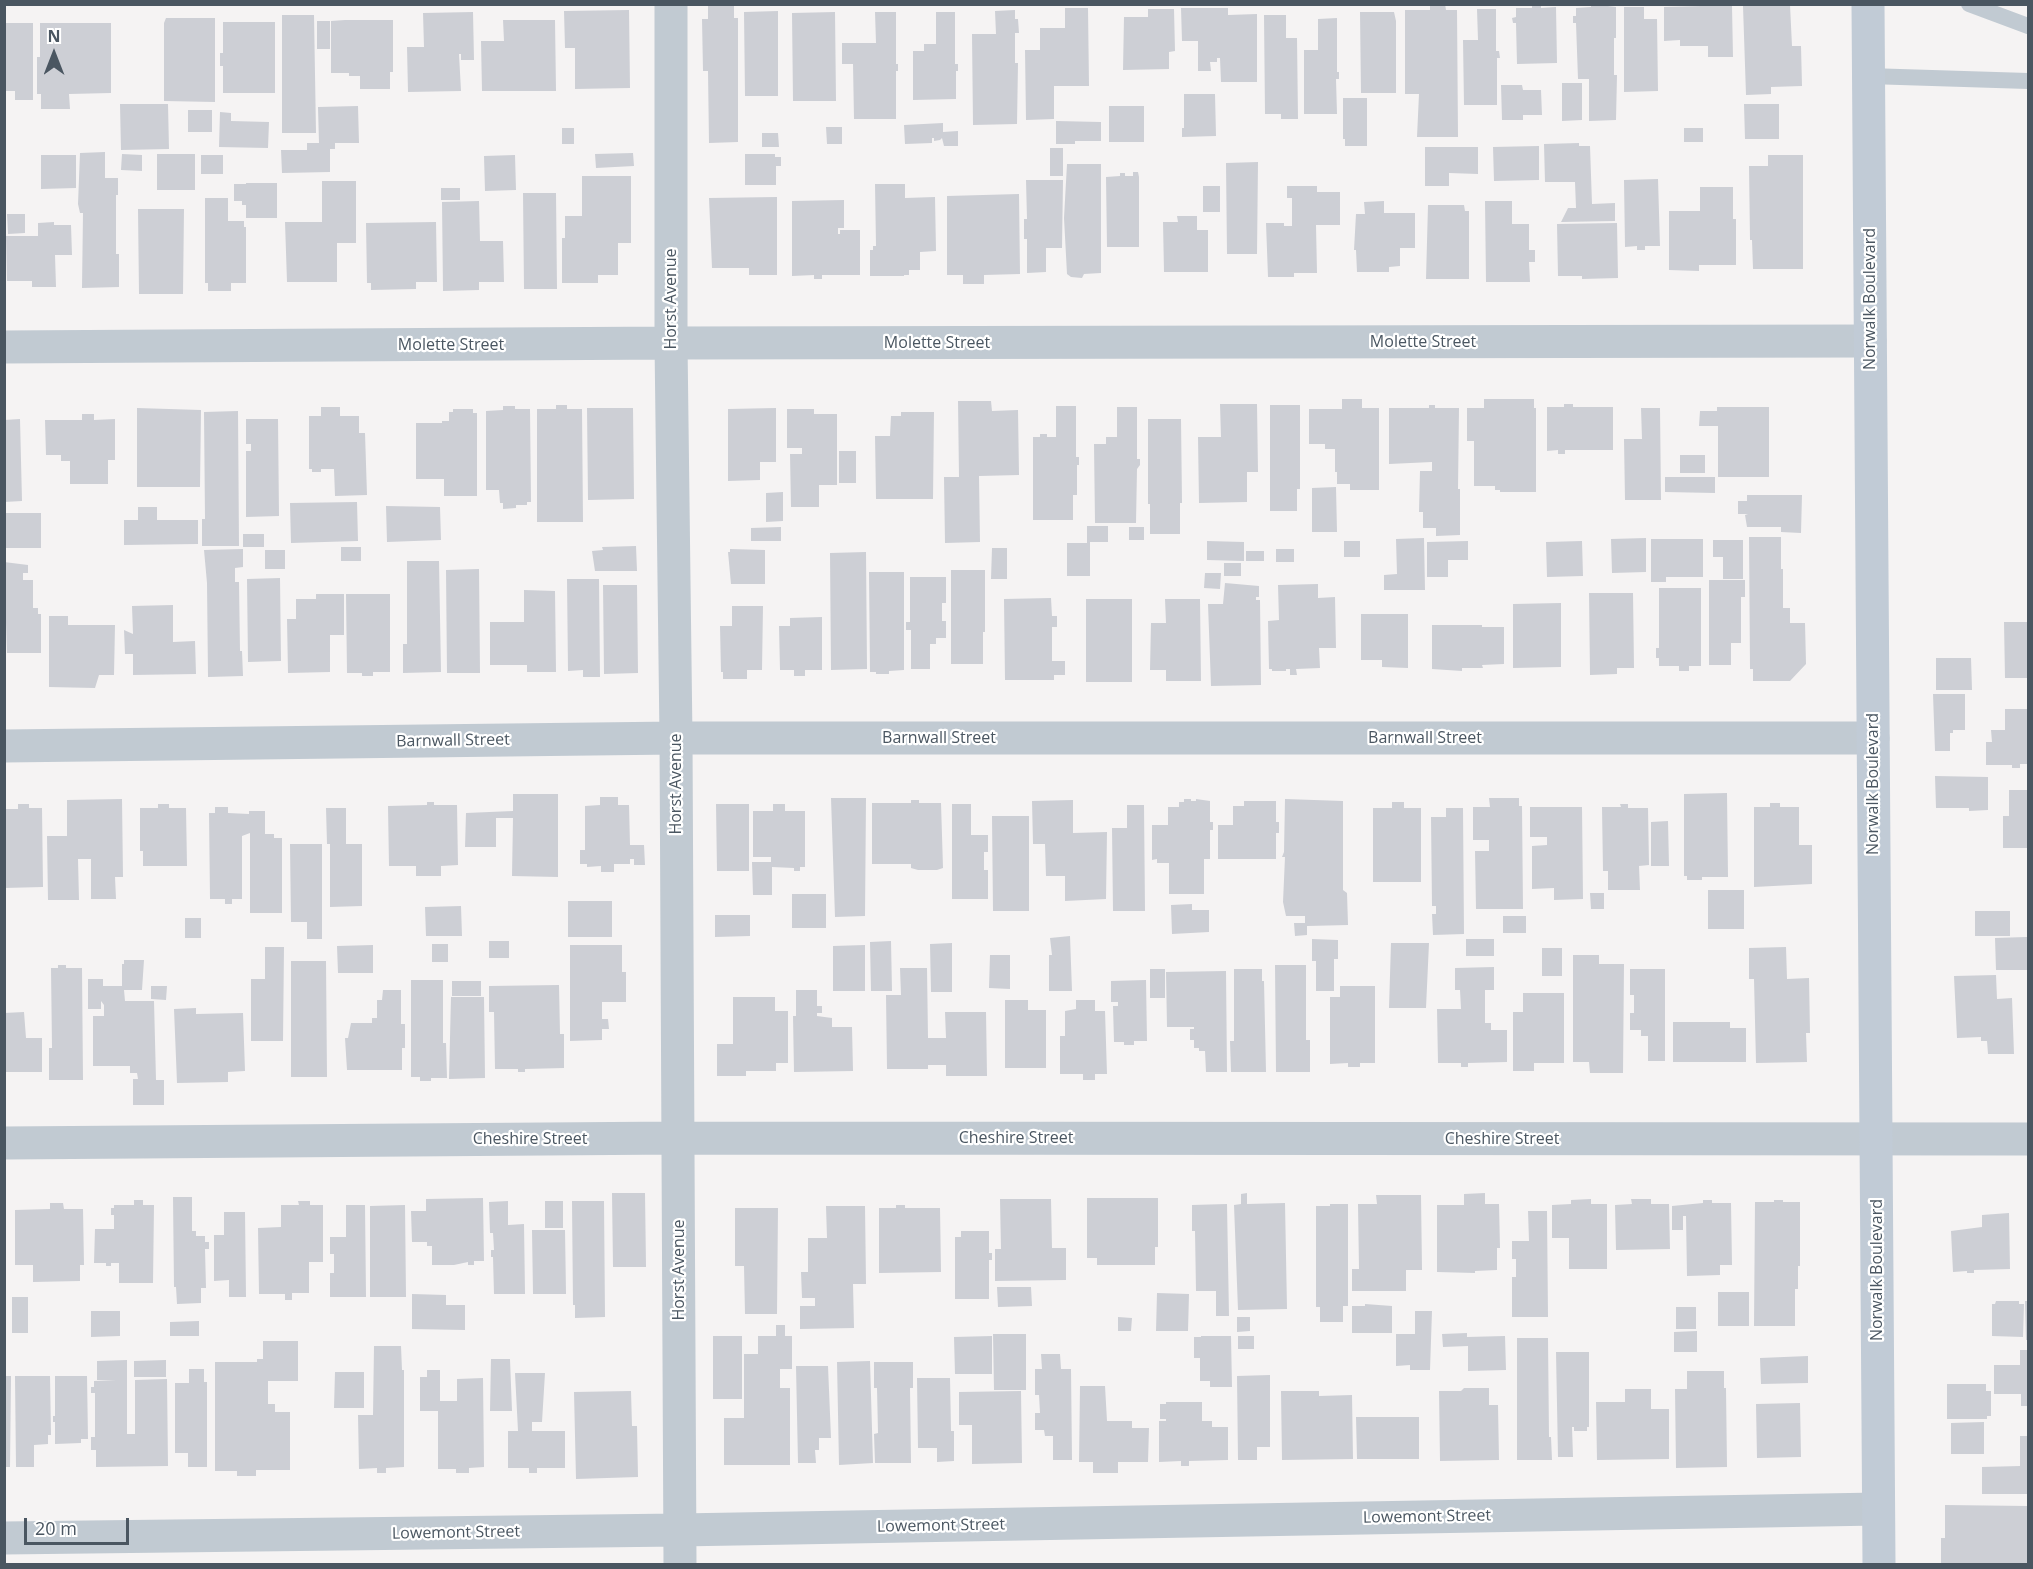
<!DOCTYPE html>
<html>
<head>
<meta charset="utf-8">
<style>
	body { margin:0 }
	#map { position:relative; width:2033px; height:1569px; overflow:hidden; background:#f5f3f3; font-family:"Open Sans",sans-serif }
	canvas { display:block }
	.frame { position:absolute; inset:0; border:6px solid #4a5661; pointer-events:none }
	.north { position:absolute; left:24px; top:24px; width:60px; height:60px; -webkit-text-stroke:4px #fff; paint-order:stroke; rotate:0deg; font-size:16px; font-weight:700; line-height:24px; text-align:center; color:#4a5661 }
	.north::after { content:''; display:block; margin:auto; width:21px; height:27px; background:#4a5661; clip-path:polygon(50% 0,100% 100%,50% 72%,0 100%) }
	.scale { position:absolute; left:24px; top:1518px; width:105px; height:27px; box-sizing:border-box; border:3px solid #4a5661; border-top:0; padding-left:8px; font-size:18px; line-height:21px; white-space:nowrap; color:#4a5661; -webkit-text-stroke:4px #fff; paint-order:stroke }
</style>
</head>
<body>
<div id="map">
<canvas width="2033" height="1569"></canvas>
<div class="frame"></div>
<div class="north">N</div>
<div class="scale">20 m</div>
</div>
<script>
const c = document.querySelector('canvas').getContext('2d');
c.lineJoin = 'round';
function fill(path, color) {
  c.fillStyle = color;
  c.fill(path, 'evenodd');
}
function poly(rows) {
  const path = new Path2D();
  for (const r of rows) {
    path.moveTo(r[0], r[1]);
    for (let i = 2; i < r.length; i += 2) path.lineTo(r[i], r[i + 1]);
  }
  return path;
}
function stroke(path, color, width, dash) {
  c.strokeStyle = color;
  c.lineWidth = width;
  c.lineCap = dash ? 'butt' : 'round';
  c.setLineDash(dash || []);
  c.stroke(path);
}
function drawText(font, color, halo, rows, align = 'center') {
  c.font = font + ' "Open Sans",sans-serif';
  c.lineWidth = 4.5;
  c.setLineDash([]);
  c.textBaseline = 'middle';
  c.strokeStyle = halo;
  c.fillStyle = color;
  for (const [text, x, y, turn = 0] of rows) {
    c.save();
    c.translate(x, y);
    c.rotate((+turn || 0) * Math.PI / 180);
    c.textAlign = isNaN(turn) ? turn : align;
    if (halo) c.strokeText(text, 0, 0);
    c.fillText(text, 0, 0);
    c.restore();
  }
}
fill(poly([
	[708,4,734,4,734,18,738,18,738,142,709,143,708,71,703,71,702,19,708,19],
	[1430,4,1445,4,1446,10,1457,10,1458,137,1417,137,1419,94,1405,94,1405,10,1430,10],
	[1532,4,1541,4,1541,8,1556,7,1557,63,1517,64,1516,23,1513,23,1512,18,1516,17,1516,8,1532,8],
	[1591,4,1616,7,1616,38,1614,38,1614,75,1617,75,1616,120,1589,121,1589,79,1578,79,1576,23,1573,23,1573,16,1576,16,1576,8,1591,7],
	[1701,4,1732,6,1733,57,1708,57,1708,46,1680,46,1680,40,1664,41,1664,7,1701,6],
	[1757,4,1790,5,1792,46,1801,46,1802,86,1771,87,1771,94,1746,95,1743,6],
	[1624,7,1644,7,1644,19,1657,19,1658,91,1624,92],
	[1065,8,1088,8,1089,86,1054,86,1054,119,1026,120,1025,50,1040,50,1040,28,1065,28],
	[1181,8,1228,8,1228,15,1257,14,1257,82,1221,82,1220,58,1217,58,1217,62,1210,62,1211,71,1198,71,1198,41,1182,41],
	[1148,9,1174,9,1175,51,1169,52,1169,69,1123,70,1124,17,1148,17],
	[1477,9,1496,9,1496,51,1499,51,1500,58,1497,58,1497,105,1464,105,1463,40,1478,40],
	[629,10,630,88,575,89,575,48,565,48,564,11],
	[1015,10,1015,19,1018,19,1019,33,1015,33,1015,63,1018,63,1017,124,973,125,972,34,996,34,995,11],
	[778,11,778,96,745,96,744,12],
	[473,12,474,60,461,60,461,54,459,54,461,91,408,92,407,47,424,47,423,13],
	[835,12,836,101,793,101,792,13],
	[875,12,896,12,896,64,898,64,898,71,896,71,896,119,854,119,853,64,842,64,842,43,876,43],
	[936,12,955,12,955,64,958,64,958,71,956,71,956,99,913,100,913,51,924,51,924,44,936,44],
	[1360,12,1394,12,1396,21,1396,93,1361,93],
	[282,15,314,15,316,133,282,133],
	[1264,15,1286,15,1286,38,1297,38,1298,119,1281,119,1281,114,1265,114],
	[166,18,215,18,215,102,164,101,164,23],
	[1337,18,1337,72,1339,72,1339,79,1336,79,1337,114,1304,114,1304,50,1318,50,1318,19],
	[345,20,393,20,393,72,390,72,390,89,360,89,360,76,349,76,349,73,331,73,331,21],
	[503,20,555,20,556,91,482,91,481,41,504,41],
	[317,21,330,21,330,49,317,49],
	[223,22,275,22,275,93,223,93,223,66,220,66,220,53,223,53],
	[4,23,33,23,33,100,15,100,15,91,4,91],
	[40,23,111,23,111,93,69,94,70,109,41,109,41,94,37,94,37,57,40,57],
	[1562,83,1582,83,1582,120,1562,121],
	[1501,85,1522,85,1523,90,1541,90,1542,115,1523,115,1523,120,1502,120],
	[1184,94,1215,94,1216,136,1182,137,1182,128,1184,128],
	[1343,98,1367,98,1367,146,1345,146,1345,139,1343,139],
	[120,104,168,104,169,149,121,150],
	[1744,104,1779,104,1779,139,1745,139],
	[358,106,359,143,335,143,335,149,330,149,330,172,282,173,281,150,307,150,307,143,319,143,318,107],
	[1109,106,1144,106,1144,142,1109,142],
	[188,110,212,110,212,132,188,132],
	[220,112,231,113,231,121,269,122,268,148,219,147],
	[1056,121,1101,122,1101,141,1075,141,1075,144,1056,144],
	[943,123,943,132,958,131,958,146,944,146,942,138,940,140,934,141,934,138,932,138,932,143,905,144,904,125],
	[826,127,842,127,842,144,827,144],
	[562,128,574,128,574,144,562,144],
	[1684,128,1703,128,1703,142,1684,142],
	[762,133,778,133,779,147,762,147],
	[1579,143,1579,146,1590,146,1592,204,1615,203,1615,221,1561,222,1568,208,1576,208,1575,182,1545,182,1544,144],
	[1539,146,1539,180,1494,181,1493,147],
	[1425,147,1478,147,1478,174,1449,173,1449,186,1425,186],
	[1050,148,1063,148,1063,176,1050,176],
	[105,152,105,178,118,178,118,195,116,195,116,254,119,254,119,287,82,288,83,213,80,213,78,204,80,153],
	[633,153,634,166,596,168,595,154],
	[122,154,142,155,142,171,121,170],
	[157,154,195,154,195,190,157,190],
	[745,154,775,154,775,157,781,157,781,166,776,166,776,185,745,185],
	[41,155,76,155,76,188,41,189],
	[201,155,223,155,223,174,201,174],
	[515,155,516,190,485,191,484,156],
	[1768,155,1803,155,1803,269,1753,269,1752,240,1750,240,1749,166,1768,166],
	[1258,162,1257,254,1227,254,1226,163],
	[1067,164,1101,164,1101,273,1084,274,1082,278,1071,277,1067,274,1064,218],
	[1133,172,1138,172,1139,177,1139,247,1107,247,1106,177,1120,176,1120,173,1125,173,1125,176,1133,176],
	[582,176,631,176,631,243,618,243,618,275,598,275,598,283,562,283,562,238,565,238,565,216,582,216],
	[1658,179,1660,246,1645,246,1645,250,1637,250,1637,246,1625,247,1624,180],
	[1026,180,1063,180,1062,248,1046,248,1046,272,1027,273,1027,239,1024,239,1024,219,1027,219],
	[322,181,356,181,356,243,337,243,337,282,287,282,285,222,322,222],
	[246,183,277,183,277,218,246,218,246,205,242,205,242,201,234,201,234,184,246,184],
	[875,184,905,184,905,198,935,197,936,251,920,252,920,270,909,270,909,275,904,275,904,276,870,276,870,250,873,250,873,246,876,246],
	[1203,186,1220,186,1220,212,1203,212],
	[1287,186,1317,186,1317,192,1340,192,1340,225,1316,225,1317,273,1294,273,1294,277,1268,277,1266,223,1284,223,1284,226,1292,226,1292,198,1287,198],
	[1700,187,1733,187,1733,219,1736,219,1736,265,1699,265,1699,271,1669,270,1669,211,1700,211],
	[441,188,460,188,460,200,441,200],
	[523,193,556,193,557,289,524,289],
	[1019,194,1020,274,984,275,984,284,963,284,963,275,947,275,947,196],
	[777,197,777,275,749,275,749,268,712,268,709,198],
	[205,198,228,198,228,221,244,221,244,227,246,227,246,283,231,283,231,291,208,291,208,283,205,283],
	[844,200,844,228,838,228,838,234,840,234,840,230,860,230,860,275,822,275,822,279,814,279,814,275,792,276,792,201],
	[479,201,480,241,503,241,504,282,479,282,479,290,443,291,442,202],
	[1384,201,1384,213,1415,213,1415,248,1400,248,1400,266,1389,267,1389,272,1357,272,1356,250,1354,250,1356,214,1365,214,1364,202],
	[1485,201,1512,201,1512,224,1529,224,1529,250,1535,250,1535,262,1529,262,1530,282,1486,282],
	[1428,205,1464,205,1465,211,1469,211,1469,279,1426,279],
	[138,209,184,209,183,294,139,294],
	[7,214,25,214,25,233,8,234],
	[1177,216,1197,216,1197,230,1208,230,1208,272,1164,272,1163,222,1178,222],
	[54,222,54,225,71,225,72,255,55,255,56,287,32,287,32,281,7,281,6,236,38,236,38,223],
	[436,222,437,282,416,282,416,289,371,290,371,283,367,283,366,223],
	[1617,223,1618,278,1582,279,1582,276,1558,276,1557,224],
	[1342,399,1362,399,1362,408,1379,408,1379,490,1350,490,1350,484,1337,484,1337,472,1335,472,1335,449,1325,449,1325,444,1309,444,1309,409,1342,409],
	[1484,399,1534,399,1534,408,1536,408,1536,492,1500,492,1500,490,1495,490,1495,486,1474,486,1474,441,1467,441,1467,408,1484,408],
	[958,401,991,401,992,411,1018,410,1019,475,979,476,980,542,945,543,944,477,959,477],
	[1220,404,1257,404,1258,472,1247,472,1247,502,1199,503,1198,437,1221,437],
	[1564,404,1573,404,1573,407,1613,407,1613,450,1565,450,1565,454,1558,454,1558,450,1547,451,1547,407,1564,407],
	[556,405,567,405,567,409,582,409,583,522,537,522,537,409,556,409],
	[1270,405,1300,405,1300,489,1297,489,1297,511,1270,511],
	[1429,405,1435,405,1435,408,1459,408,1458,489,1460,489,1460,535,1436,536,1436,528,1423,528,1423,512,1419,512,1420,471,1432,471,1432,462,1389,464,1389,408,1429,408],
	[503,406,515,406,515,409,530,409,531,502,527,502,527,505,516,505,516,508,503,509,503,503,500,503,499,490,486,490,486,411,503,410],
	[1056,406,1076,406,1076,457,1079,457,1079,465,1077,465,1077,495,1073,495,1073,520,1033,520,1033,437,1040,437,1040,434,1047,434,1047,437,1056,437],
	[321,407,340,407,340,416,359,416,359,433,365,433,367,495,335,496,334,469,321,469,321,472,312,472,312,469,309,469,309,416,321,416],
	[1117,407,1137,407,1137,459,1140,459,1140,465,1137,469,1136,523,1095,523,1094,444,1106,444,1106,437,1117,437],
	[1717,407,1769,407,1769,477,1718,477,1718,426,1699,426,1700,411,1717,411],
	[137,408,201,410,200,487,137,487],
	[587,408,633,408,634,499,588,500],
	[776,408,776,462,760,462,760,480,728,481,728,409],
	[1641,408,1660,408,1661,500,1625,500,1624,439,1642,439],
	[453,409,473,409,473,413,477,413,477,496,444,496,444,479,416,479,416,423,442,423,442,421,449,421,449,412,453,412],
	[787,409,814,409,814,414,837,414,837,485,819,485,819,507,791,507,790,454,802,454,802,448,787,448],
	[238,411,239,546,202,546,202,519,205,519,204,412],
	[901,412,934,412,933,499,876,499,875,436,890,436,891,416,901,416],
	[82,414,94,414,94,420,115,419,115,460,108,460,108,484,70,484,70,461,61,461,61,455,46,455,45,420,82,420],
	[20,419,22,501,4,502,4,420],
	[246,419,278,419,279,516,246,517,246,451,251,451,251,444,246,444],
	[1148,419,1181,419,1182,503,1180,503,1180,534,1150,534,1150,504,1148,504],
	[839,451,856,451,856,483,839,483],
	[1680,455,1705,455,1705,473,1680,473],
	[1665,477,1715,477,1715,493,1665,492],
	[1336,487,1337,532,1312,532,1312,488],
	[783,492,783,521,766,522,766,493],
	[1747,495,1802,495,1801,533,1781,532,1781,527,1747,527,1745,515,1748,514,1738,514,1738,501,1747,501],
	[357,502,358,541,291,543,290,503],
	[386,506,440,507,441,540,387,542],
	[138,507,157,507,157,520,198,520,198,544,124,545,124,520,138,520],
	[4,513,41,513,41,548,4,548],
	[1087,526,1108,526,1108,542,1090,542,1090,576,1067,576,1067,543,1087,543],
	[781,527,781,541,751,541,751,528],
	[1129,527,1144,527,1144,540,1129,540],
	[243,534,264,534,264,547,243,547],
	[1749,537,1781,537,1781,569,1783,569,1783,608,1790,608,1790,623,1805,623,1806,664,1790,681,1753,681,1753,669,1750,669],
	[1424,538,1425,590,1384,590,1384,575,1397,574,1396,539],
	[1646,538,1646,572,1612,573,1611,539],
	[1651,539,1703,539,1703,577,1666,577,1666,582,1651,582],
	[1713,540,1743,540,1743,579,1723,579,1723,557,1713,557],
	[1207,541,1244,542,1244,561,1207,560],
	[1344,541,1360,541,1360,557,1344,557],
	[1468,541,1468,560,1448,560,1448,577,1427,577,1427,542],
	[1582,541,1583,576,1547,577,1546,542],
	[636,546,637,571,595,571,592,551,603,550,602,547],
	[341,547,361,547,361,561,341,561],
	[992,548,1007,548,1007,579,991,579],
	[243,549,243,567,235,568,235,582,239,582,240,651,242,651,243,676,208,677,207,583,204,550],
	[730,549,765,550,765,584,731,584,728,552,730,552],
	[1276,549,1294,549,1294,562,1276,562],
	[265,550,285,550,285,569,265,569],
	[1246,551,1264,551,1264,561,1246,561],
	[866,552,867,669,831,670,830,553],
	[407,561,439,561,441,672,403,673,403,644,407,644],
	[4,562,28,565,28,573,23,573,23,580,33,580,33,608,38,608,38,614,41,614,41,653,7,653],
	[1224,563,1241,563,1241,576,1224,576],
	[479,569,480,673,447,673,446,570],
	[951,570,985,570,985,632,983,632,983,664,951,664],
	[869,572,904,572,904,670,889,671,889,674,876,674,876,672,870,672],
	[1205,573,1221,573,1220,589,1204,588],
	[910,577,946,577,946,603,942,603,942,621,946,621,946,638,936,638,936,644,930,644,930,669,911,669,911,630,906,630,906,622,910,622],
	[280,578,281,661,248,662,247,579],
	[567,579,599,579,600,677,583,677,583,670,568,671],
	[1709,580,1745,580,1745,597,1741,597,1741,643,1731,643,1731,665,1709,665],
	[1225,583,1259,586,1259,597,1256,597,1256,600,1260,600,1261,685,1211,686,1208,604,1223,604],
	[1318,584,1318,598,1335,597,1336,648,1319,648,1320,668,1296,669,1297,675,1290,675,1290,669,1286,669,1286,671,1272,671,1272,669,1269,669,1268,621,1279,620,1278,585],
	[603,585,637,585,638,673,604,674],
	[1659,588,1701,588,1701,666,1689,666,1689,671,1679,671,1679,666,1659,666,1659,658,1656,658,1656,648,1659,648],
	[524,590,555,591,556,672,527,672,527,665,490,665,490,622,524,622],
	[1589,593,1633,593,1634,668,1617,668,1617,674,1590,675],
	[316,594,344,594,344,635,330,635,330,672,288,673,287,619,296,619,296,599,316,599],
	[346,594,390,594,390,672,373,672,373,676,362,676,362,673,347,673],
	[1051,598,1052,616,1057,616,1057,627,1052,627,1052,661,1065,661,1065,675,1054,675,1054,680,1005,680,1004,599],
	[1086,599,1132,599,1132,682,1086,682],
	[1165,599,1200,599,1201,681,1166,681,1166,670,1150,670,1151,623,1166,623],
	[1561,603,1561,667,1513,668,1513,604],
	[173,605,173,642,195,641,196,674,133,675,133,654,125,654,124,630,133,634,132,606],
	[732,606,763,606,762,670,747,670,747,679,723,679,723,672,721,672,720,626,732,626],
	[1361,614,1408,614,1408,668,1382,667,1382,660,1361,660],
	[49,616,68,616,68,625,115,625,114,675,99,675,95,688,49,687],
	[822,617,822,670,805,670,805,676,794,676,794,670,780,670,779,626,790,626,790,618],
	[2004,622,2028,622,2028,678,2005,678],
	[1432,625,1482,625,1482,627,1504,627,1504,664,1482,665,1483,668,1462,668,1462,671,1432,669],
	[1936,658,1971,658,1972,690,1936,690],
	[1933,694,1965,694,1965,730,1953,730,1953,733,1950,733,1950,751,1935,751],
	[2005,709,2028,709,2028,764,2020,764,2020,768,2012,768,2012,765,1986,765,1986,742,1992,742,1991,730,2005,730],
	[1935,776,1988,777,1988,810,1969,811,1969,808,1936,808],
	[2009,790,2028,790,2028,848,2003,848,2003,816,2009,816],
	[1727,793,1728,877,1702,877,1702,880,1687,880,1687,876,1684,876,1684,794],
	[513,794,558,794,558,877,512,876,513,818,496,818,496,847,465,847,466,813,513,811],
	[600,797,618,797,618,805,629,805,630,845,644,845,645,865,634,865,634,859,630,859,630,864,614,864,614,872,601,872,601,866,587,867,587,864,580,864,580,850,585,850,585,806,600,805],
	[831,798,866,798,865,916,835,917],
	[1489,798,1519,798,1519,806,1522,806,1523,909,1476,909,1475,851,1489,851,1489,840,1473,840,1473,807,1490,807],
	[122,799,123,877,115,877,116,899,91,899,91,859,78,859,79,900,48,900,47,836,67,836,67,800],
	[1184,799,1191,799,1191,801,1196,801,1196,799,1210,801,1210,822,1213,822,1213,830,1210,830,1210,859,1204,859,1204,894,1169,894,1169,863,1157,863,1157,859,1152,860,1152,825,1168,825,1168,807,1179,807,1179,802,1184,802],
	[1285,799,1343,801,1343,890,1347,893,1348,925,1307,926,1307,935,1295,936,1294,923,1305,923,1305,916,1286,916,1283,902,1285,857,1282,857,1284,852],
	[911,800,919,800,919,803,941,803,943,868,937,870,918,870,911,868,911,864,872,864,872,803,911,803],
	[1073,800,1073,833,1107,832,1106,899,1065,901,1065,876,1046,876,1045,844,1033,844,1032,801],
	[1244,801,1276,801,1276,822,1279,822,1279,833,1276,833,1276,859,1218,859,1218,825,1233,825,1233,806,1244,806],
	[427,802,434,802,434,805,457,805,458,865,441,866,441,876,416,876,416,866,389,866,388,806,427,805],
	[1392,802,1404,802,1404,808,1421,808,1421,882,1373,882,1373,808,1392,808],
	[1770,803,1780,803,1780,807,1799,807,1799,845,1812,845,1812,884,1754,887,1754,807,1770,807],
	[18,804,29,804,29,808,42,808,43,887,4,888,4,809,18,809],
	[158,804,169,804,169,808,186,808,187,866,143,866,143,851,140,851,140,808,158,808],
	[716,804,749,804,749,871,717,871],
	[773,804,785,804,785,811,805,811,805,867,800,867,800,871,794,871,794,868,772,867,772,895,753,895,752,862,771,862,771,857,753,857,753,811,773,811],
	[952,804,971,804,971,835,988,835,988,852,984,852,984,870,988,870,988,899,952,899],
	[1620,804,1628,804,1628,808,1648,808,1649,865,1639,866,1640,890,1608,890,1608,871,1603,871,1602,807,1621,807],
	[1127,805,1144,805,1145,911,1113,911,1112,828,1127,828],
	[215,807,228,807,228,813,249,814,249,811,265,811,265,834,274,834,274,838,282,838,282,913,250,913,250,833,242,836,242,899,232,899,232,904,225,904,225,899,210,899,209,813,215,813],
	[1530,807,1582,807,1583,899,1554,900,1554,888,1532,889,1532,846,1547,845,1547,837,1530,837],
	[326,808,346,808,346,844,362,844,362,906,330,907,330,844,327,844],
	[1446,808,1463,808,1464,934,1433,935,1432,914,1436,914,1436,906,1432,906,1431,817,1446,817],
	[992,816,1029,816,1029,911,993,911],
	[1668,821,1669,866,1651,866,1651,822],
	[290,844,322,844,322,939,307,939,307,922,291,922],
	[1708,890,1744,890,1744,929,1708,929],
	[1590,893,1604,893,1604,909,1591,909],
	[792,894,826,894,826,928,792,928],
	[568,901,612,901,612,937,568,937],
	[1192,904,1192,910,1209,910,1209,932,1172,934,1171,905],
	[461,906,462,936,426,936,425,907],
	[1975,911,2010,911,2010,936,1975,936],
	[715,915,750,915,750,936,715,937],
	[1503,916,1526,916,1526,933,1503,933],
	[185,918,201,918,201,938,185,938],
	[1070,936,1072,991,1049,991,1049,955,1052,955,1050,938],
	[2026,937,2028,937,2028,970,1996,970,1995,938],
	[1312,939,1338,940,1338,959,1334,959,1334,991,1316,991,1316,961,1312,961],
	[1466,939,1494,939,1494,956,1466,956],
	[489,941,509,941,509,958,489,958],
	[891,941,892,991,871,991,870,942],
	[952,943,952,992,931,992,930,944],
	[1391,943,1429,943,1426,1008,1389,1008],
	[432,944,448,944,448,962,432,962],
	[373,945,373,973,338,973,337,946],
	[570,945,622,945,622,972,626,972,626,1002,602,1002,602,1019,608,1019,609,1029,602,1029,602,1040,570,1041],
	[865,945,865,991,833,991,833,946],
	[265,947,284,947,283,1041,251,1041,251,979,265,979],
	[1786,947,1787,979,1809,978,1810,1033,1806,1033,1807,1062,1756,1063,1754,979,1749,979,1749,948],
	[1542,948,1562,948,1562,976,1542,976],
	[990,955,1010,955,1010,989,989,988],
	[1573,955,1599,955,1599,964,1624,964,1623,1073,1590,1073,1589,1062,1573,1062],
	[124,960,144,960,142,990,124,990,125,1001,154,1001,156,1080,164,1080,164,1105,133,1105,133,1079,138,1079,137,1073,130,1073,130,1066,93,1066,93,1016,104,1016,104,1005,101,1001,101,1009,88,1009,88,979,103,979,103,986,122,986,122,964,124,964],
	[291,961,326,961,327,1077,291,1077],
	[58,965,66,965,66,968,82,968,83,1080,49,1080,49,1048,52,1048,51,968,58,968],
	[1275,965,1306,965,1306,1040,1310,1040,1310,1072,1276,1072],
	[1494,967,1494,990,1485,990,1485,1023,1491,1023,1491,1030,1507,1030,1507,1062,1468,1063,1468,1067,1461,1067,1461,1063,1438,1063,1437,1009,1461,1009,1460,990,1455,990,1455,968],
	[900,968,927,968,928,1038,946,1038,945,1012,986,1012,987,1076,946,1076,946,1065,928,1065,928,1069,887,1069,886,995,901,995],
	[1150,969,1165,969,1165,998,1150,998],
	[1234,969,1262,969,1262,981,1264,981,1266,1072,1231,1072,1230,1041,1234,1041],
	[1630,969,1665,969,1665,1061,1648,1061,1648,1036,1641,1036,1641,1030,1630,1030,1630,1013,1634,1013,1634,995,1630,995],
	[1226,971,1227,1072,1206,1072,1205,1051,1199,1051,1199,1048,1194,1048,1194,1040,1190,1040,1190,1029,1194,1029,1194,1027,1167,1027,1166,972],
	[1996,975,1997,999,2012,998,2014,1054,1988,1054,1987,1041,1981,1041,1981,1037,1957,1038,1954,976],
	[411,980,443,980,443,1043,446,1043,447,1078,431,1078,431,1081,420,1081,420,1077,411,1077],
	[1146,980,1147,1041,1134,1041,1134,1045,1124,1045,1124,1042,1114,1042,1113,1006,1118,1006,1118,1002,1111,1002,1111,981],
	[452,981,481,981,481,996,452,996],
	[559,985,560,1034,564,1034,564,1068,525,1069,525,1072,518,1072,518,1069,495,1069,494,1012,489,1012,489,986],
	[151,986,167,986,166,1000,151,999],
	[1340,986,1375,986,1375,1063,1360,1063,1360,1067,1348,1067,1348,1063,1330,1064,1330,997,1340,997],
	[383,990,401,990,401,1024,405,1024,405,1048,402,1048,402,1070,347,1070,345,1038,348,1038,351,1023,372,1023,372,1018,377,1018,377,1000,382,1000],
	[796,990,817,990,817,1006,822,1006,822,1013,817,1013,817,1016,832,1018,832,1027,852,1027,853,1071,794,1072,793,1016,796,1016],
	[1523,993,1564,993,1564,1063,1534,1063,1534,1071,1513,1071,1513,1012,1523,1012],
	[451,997,484,997,485,1078,449,1079],
	[733,997,775,997,775,1011,788,1011,788,1063,776,1063,776,1071,746,1071,746,1076,717,1076,717,1044,733,1044],
	[1005,1000,1028,1000,1028,1010,1046,1010,1046,1068,1005,1068],
	[1076,1000,1095,1000,1095,1011,1105,1011,1107,1074,1095,1074,1095,1080,1083,1080,1083,1074,1060,1074,1060,1036,1065,1036,1065,1011,1076,1009],
	[196,1008,196,1014,243,1013,245,1071,228,1072,228,1082,177,1083,174,1009],
	[24,1012,26,1038,42,1038,42,1072,4,1072,4,1013],
	[1673,1022,1730,1022,1730,1028,1746,1028,1746,1062,1673,1062],
	[612,1193,645,1193,646,1267,613,1267],
	[1247,1193,1247,1204,1285,1203,1287,1309,1238,1310,1234,1205,1241,1204,1241,1194],
	[1485,1193,1485,1204,1499,1204,1500,1248,1497,1248,1497,1270,1475,1271,1475,1273,1437,1272,1437,1205,1464,1205,1464,1194],
	[1376,1195,1421,1195,1422,1270,1406,1270,1406,1291,1352,1291,1352,1269,1359,1269,1358,1204,1377,1204],
	[173,1197,192,1197,192,1231,196,1231,196,1236,205,1236,205,1242,209,1242,209,1249,205,1249,206,1288,201,1288,201,1303,177,1304,176,1287,174,1287],
	[483,1198,484,1261,474,1261,474,1265,468,1265,468,1262,454,1265,432,1265,432,1246,427,1246,427,1242,412,1242,411,1211,426,1211,426,1199],
	[1087,1198,1158,1198,1158,1247,1155,1247,1155,1265,1097,1265,1097,1258,1087,1258],
	[1000,1199,1051,1199,1052,1248,1066,1248,1066,1280,995,1281,995,1249,1001,1249],
	[1591,1199,1591,1204,1607,1204,1607,1269,1569,1269,1569,1238,1552,1238,1552,1205,1571,1204,1571,1200],
	[1631,1199,1651,1199,1651,1204,1669,1204,1670,1249,1616,1250,1615,1205,1632,1204],
	[134,1200,143,1200,143,1205,154,1205,153,1283,119,1283,119,1263,111,1263,111,1266,106,1266,106,1263,94,1263,95,1229,114,1229,114,1215,111,1215,111,1208,114,1208,114,1205,134,1205],
	[1703,1200,1712,1200,1712,1203,1731,1203,1732,1265,1720,1265,1720,1275,1687,1276,1686,1216,1683,1216,1683,1230,1672,1230,1672,1206,1703,1203],
	[1774,1200,1783,1200,1783,1202,1800,1202,1800,1266,1798,1266,1798,1289,1795,1289,1795,1326,1754,1326,1755,1202,1774,1202],
	[298,1201,310,1201,310,1205,323,1205,323,1262,309,1262,309,1293,292,1293,292,1300,285,1300,285,1294,259,1294,258,1228,281,1227,281,1205,299,1205],
	[508,1201,508,1225,524,1224,525,1294,494,1294,493,1257,491,1257,491,1250,494,1250,493,1233,490,1233,489,1202],
	[545,1201,563,1201,563,1228,545,1228],
	[572,1201,604,1201,605,1317,575,1318,575,1305,573,1305],
	[50,1203,63,1203,64,1209,83,1209,84,1265,80,1265,80,1281,33,1282,33,1265,15,1265,15,1210,50,1209],
	[1227,1204,1229,1316,1216,1316,1216,1291,1196,1291,1195,1231,1192,1231,1192,1205],
	[1330,1204,1348,1204,1348,1306,1343,1306,1343,1322,1320,1322,1320,1307,1316,1307,1316,1206,1330,1206],
	[346,1205,365,1205,366,1297,330,1297,330,1273,334,1273,334,1254,330,1254,330,1237,346,1237],
	[405,1205,406,1297,370,1297,370,1206],
	[896,1205,905,1205,905,1208,940,1208,941,1272,879,1273,879,1208,896,1208],
	[826,1206,865,1206,866,1284,853,1284,854,1328,800,1329,800,1306,815,1306,815,1298,802,1298,801,1272,808,1272,808,1238,827,1238],
	[735,1208,778,1208,777,1314,745,1314,744,1266,735,1266],
	[1528,1211,1547,1211,1548,1317,1512,1317,1512,1277,1516,1277,1516,1259,1512,1259,1512,1241,1529,1241],
	[224,1212,245,1212,246,1297,229,1297,229,1280,214,1281,214,1235,224,1235],
	[2009,1213,2010,1269,1974,1270,1974,1273,1967,1273,1967,1271,1953,1272,1951,1231,1982,1227,1982,1215],
	[532,1230,565,1230,566,1294,533,1294],
	[961,1231,989,1231,989,1253,992,1253,992,1260,989,1260,989,1299,955,1299,955,1237,961,1237],
	[997,1287,1031,1287,1032,1306,998,1307],
	[1718,1292,1749,1292,1749,1326,1718,1326],
	[1157,1293,1189,1294,1188,1331,1156,1331],
	[412,1294,446,1295,446,1305,465,1305,465,1330,412,1329],
	[12,1297,28,1297,28,1333,12,1333],
	[1996,1301,2019,1301,2019,1304,2024,1304,2023,1337,1992,1336,1992,1304,1995,1304],
	[2025,1301,2028,1301,2028,1340,2026,1340],
	[1365,1304,1392,1306,1392,1333,1352,1333,1352,1306,1365,1306],
	[1676,1307,1696,1307,1696,1329,1676,1329],
	[91,1311,120,1311,120,1336,91,1337],
	[1415,1311,1432,1311,1430,1370,1410,1370,1410,1365,1396,1366,1396,1334,1415,1334],
	[1118,1317,1132,1318,1131,1331,1118,1331],
	[1237,1317,1250,1317,1250,1331,1237,1332],
	[199,1321,199,1336,170,1336,170,1322],
	[776,1325,785,1325,785,1336,792,1336,792,1369,780,1369,780,1388,790,1388,790,1465,724,1465,724,1418,744,1418,744,1354,758,1354,758,1336,776,1336],
	[1697,1331,1697,1352,1674,1352,1674,1332],
	[1467,1333,1467,1337,1505,1336,1506,1370,1468,1371,1468,1346,1443,1347,1442,1334],
	[993,1334,1026,1334,1026,1390,994,1390],
	[713,1336,742,1336,742,1399,713,1399],
	[992,1336,992,1374,955,1374,954,1337],
	[1201,1336,1231,1336,1232,1387,1210,1387,1210,1381,1200,1381,1200,1358,1194,1358,1194,1337,1201,1337],
	[1238,1336,1254,1336,1254,1349,1238,1349],
	[1517,1338,1548,1338,1549,1437,1551,1437,1552,1460,1517,1460],
	[263,1341,298,1341,298,1381,268,1381,268,1404,275,1404,275,1412,290,1412,290,1470,256,1470,256,1476,237,1476,237,1471,215,1471,215,1362,257,1362,257,1359,263,1359],
	[374,1346,401,1346,402,1370,404,1370,404,1467,386,1468,386,1473,377,1473,377,1468,359,1469,358,1415,373,1415],
	[2020,1350,2028,1350,2028,1406,2021,1406,2021,1394,1994,1394,1994,1365,2020,1365],
	[1556,1352,1589,1352,1589,1427,1587,1427,1587,1431,1574,1431,1574,1427,1572,1427,1573,1457,1558,1457],
	[1041,1354,1060,1354,1061,1369,1071,1369,1072,1460,1053,1460,1053,1436,1045,1436,1044,1430,1035,1430,1035,1413,1040,1413,1039,1395,1035,1395,1035,1369,1042,1369],
	[1808,1356,1808,1383,1761,1384,1760,1358],
	[491,1359,510,1359,512,1411,490,1411],
	[127,1360,127,1434,135,1434,135,1380,167,1379,168,1466,96,1467,96,1450,91,1450,91,1437,95,1437,95,1393,91,1393,91,1387,94,1387,94,1381,116,1380,97,1380,97,1361],
	[166,1360,166,1377,134,1377,134,1361],
	[870,1361,873,1463,839,1465,837,1362],
	[874,1362,913,1362,913,1388,910,1388,911,1463,875,1463,874,1434,878,1433,877,1388,874,1388],
	[796,1366,828,1366,831,1438,819,1438,819,1450,815,1450,816,1463,798,1463],
	[189,1369,204,1369,204,1382,207,1382,207,1467,188,1467,188,1453,175,1453,175,1383,189,1383],
	[427,1370,440,1370,440,1401,457,1401,457,1379,483,1378,484,1467,469,1468,469,1473,456,1473,456,1469,438,1469,438,1411,420,1411,420,1377,427,1377],
	[1687,1371,1724,1371,1724,1388,1726,1388,1727,1467,1676,1468,1675,1389,1687,1389],
	[335,1372,364,1372,364,1408,334,1408],
	[515,1373,545,1373,542,1422,532,1422,532,1431,565,1431,565,1468,537,1468,537,1473,529,1473,529,1468,508,1468,508,1431,518,1431],
	[1270,1375,1270,1447,1257,1447,1257,1460,1238,1460,1237,1376],
	[4,1376,11,1376,10,1467,4,1467],
	[15,1376,50,1376,51,1435,48,1435,48,1444,34,1445,34,1467,16,1467],
	[55,1376,87,1376,88,1439,81,1439,81,1443,55,1444,55,1422,53,1422,53,1416,55,1416],
	[917,1378,950,1378,951,1431,954,1431,954,1461,937,1462,937,1448,918,1448],
	[1947,1384,1986,1384,1986,1391,1991,1391,1991,1416,1987,1416,1987,1419,1947,1419],
	[1080,1386,1105,1386,1107,1421,1132,1421,1132,1428,1149,1428,1148,1462,1118,1462,1118,1473,1093,1473,1093,1462,1079,1462],
	[1464,1388,1489,1388,1489,1405,1498,1405,1499,1460,1440,1461,1439,1391,1461,1391],
	[1625,1389,1651,1389,1651,1409,1669,1409,1669,1459,1597,1460,1596,1402,1625,1402],
	[631,1391,632,1426,637,1426,638,1477,576,1479,574,1392],
	[1021,1391,1022,1463,972,1464,972,1425,959,1425,959,1392],
	[1281,1391,1319,1391,1319,1396,1352,1395,1353,1459,1282,1460],
	[1166,1402,1202,1402,1202,1421,1212,1421,1212,1427,1228,1427,1228,1460,1189,1461,1189,1466,1181,1466,1181,1461,1159,1462,1159,1421,1166,1421,1166,1419,1160,1419,1160,1404,1166,1404],
	[1800,1403,1801,1457,1757,1458,1756,1404],
	[1356,1417,1419,1417,1419,1459,1357,1459],
	[1984,1422,1984,1454,1951,1454,1951,1423],
	[2020,1436,2028,1436,2028,1494,1982,1494,1982,1467,2020,1466],
	[1945,1505,2028,1506,2028,1564,1941,1564,1941,1538,1945,1538]
]), '#cdcfd5');
stroke(poly([
	[1969,4,2028,26],
	[1868,76,2028,81]
]), '#c1cad2', 16);
stroke(poly([
	[671,4,671,343,676,738,680,1564],
	[4,347,671,343,1870,341],
	[4,746,676,738,1873,738],
	[4,1143,679,1138,2028,1139],
	[4,1538,679,1530,1878,1509]
]), '#c1cad2', 33);
stroke(poly([
	[1868,4,1879,1564]
]), '#c1cbd6', 33);
drawText('16px', '#4a5661', '#fff', [
	["Horst Avenue",671,299,-90],
	["Norwalk Boulevard",1870,299,-90],
	["Molette Street",1423,342],
	["Molette Street",937,343],
	["Molette Street",451,345],
	["Barnwall Street",939,738],
	["Barnwall Street",1425,738],
	["Barnwall Street",453,741,-1],
	["Horst Avenue",676,784,-90],
	["Norwalk Boulevard",1873,784,-90],
	["Cheshire Street",1016,1138],
	["Cheshire Street",530,1139],
	["Cheshire Street",1502,1139],
	["Horst Avenue",679,1270,-90],
	["Norwalk Boulevard",1877,1270,-90],
	["Lowemont Street",1427,1517,-1],
	["Lowemont Street",941,1526,-1],
	["Lowemont Street",456,1533,-1]
]);
</script>
</body>
</html>
